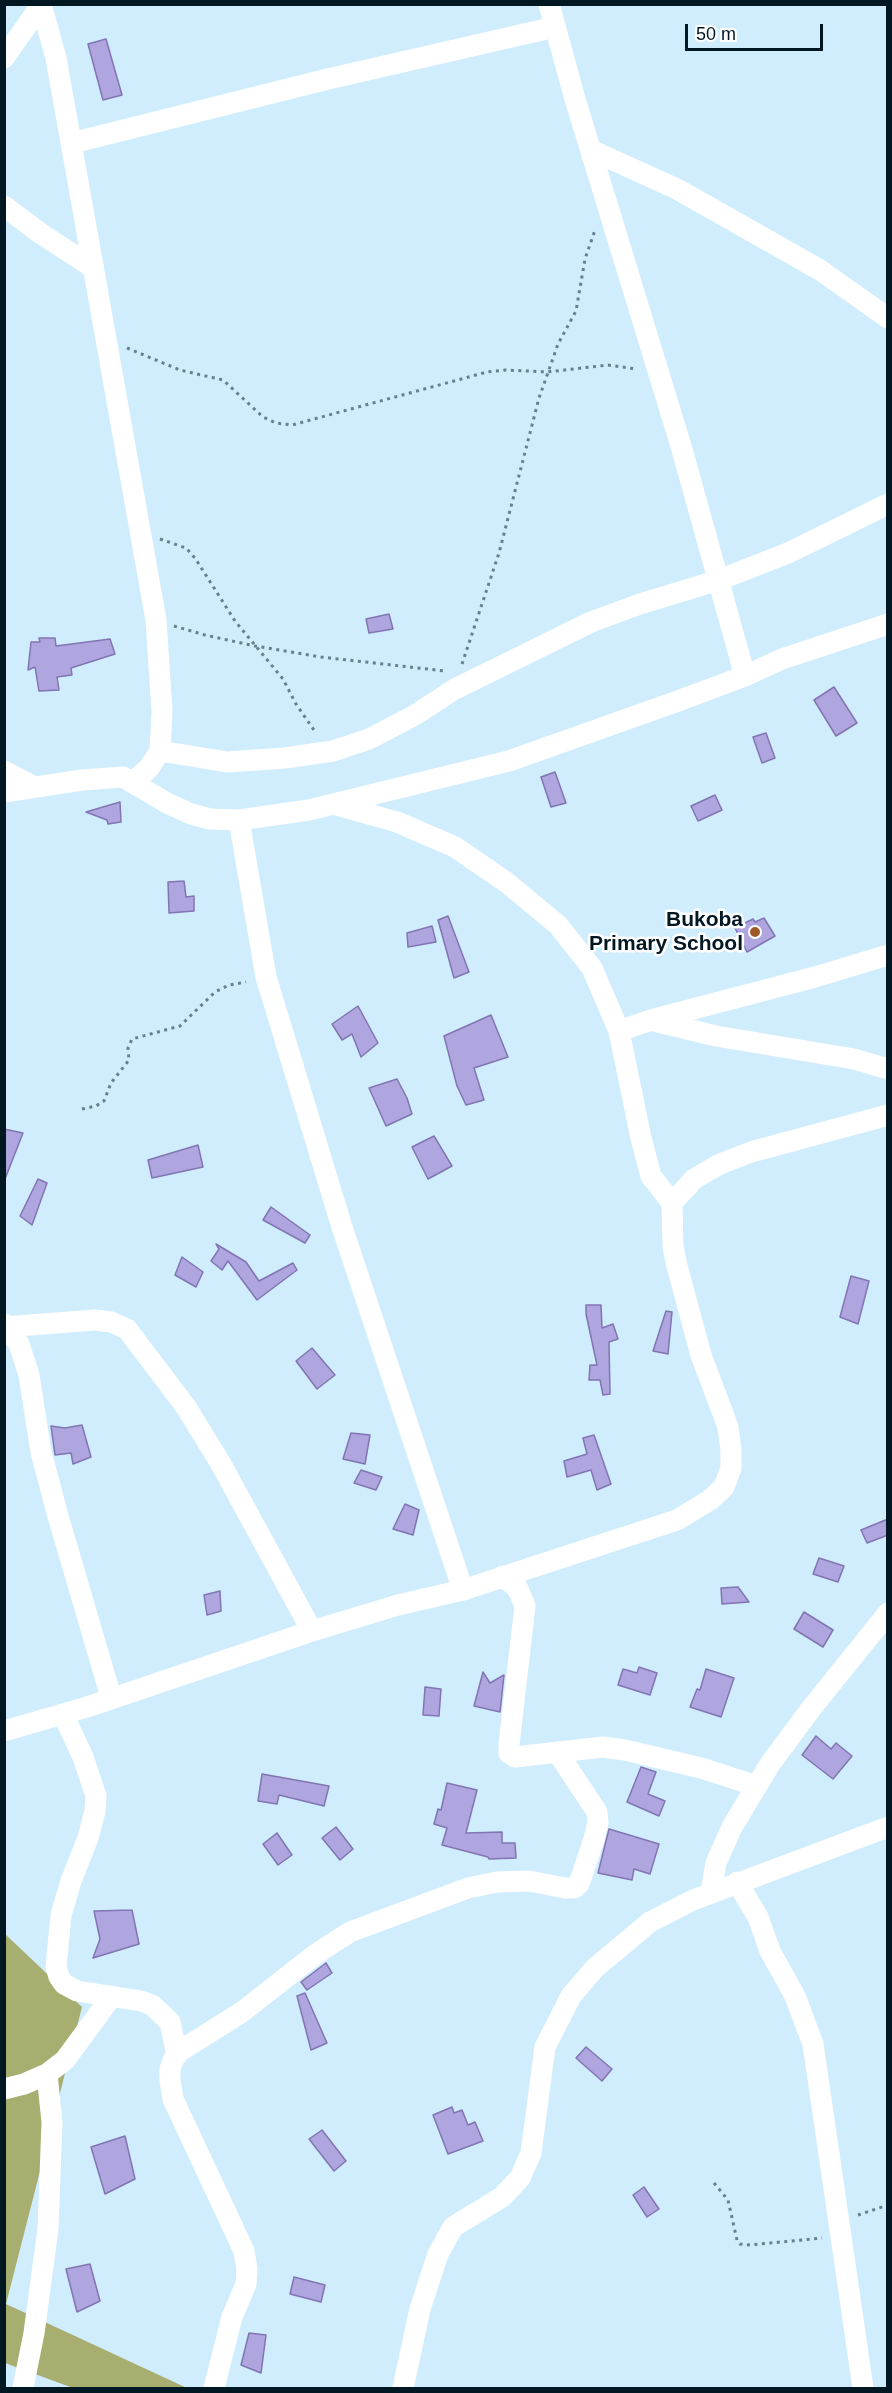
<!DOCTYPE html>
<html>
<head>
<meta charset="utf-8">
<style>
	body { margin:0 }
	#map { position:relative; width:892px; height:2393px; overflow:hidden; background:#d0edfd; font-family:Helvetica,sans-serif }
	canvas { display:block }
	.frame { position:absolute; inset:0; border:6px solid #011823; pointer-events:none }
	.scale { position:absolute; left:685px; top:24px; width:138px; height:27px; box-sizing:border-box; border:3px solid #011823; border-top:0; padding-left:8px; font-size:18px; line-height:21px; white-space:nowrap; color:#011823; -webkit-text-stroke:4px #fff; paint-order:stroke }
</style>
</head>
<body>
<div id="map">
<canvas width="892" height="2393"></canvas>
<div class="frame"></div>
<div class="scale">50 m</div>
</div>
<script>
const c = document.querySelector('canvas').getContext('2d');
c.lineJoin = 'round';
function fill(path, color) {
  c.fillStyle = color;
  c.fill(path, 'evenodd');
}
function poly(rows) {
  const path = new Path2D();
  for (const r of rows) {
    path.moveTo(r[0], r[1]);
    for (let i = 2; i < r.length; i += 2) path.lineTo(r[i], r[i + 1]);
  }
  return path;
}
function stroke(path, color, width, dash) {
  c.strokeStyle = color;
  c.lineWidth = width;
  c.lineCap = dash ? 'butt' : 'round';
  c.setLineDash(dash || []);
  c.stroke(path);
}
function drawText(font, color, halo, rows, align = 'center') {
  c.font = font + ' Helvetica,sans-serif';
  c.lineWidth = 5;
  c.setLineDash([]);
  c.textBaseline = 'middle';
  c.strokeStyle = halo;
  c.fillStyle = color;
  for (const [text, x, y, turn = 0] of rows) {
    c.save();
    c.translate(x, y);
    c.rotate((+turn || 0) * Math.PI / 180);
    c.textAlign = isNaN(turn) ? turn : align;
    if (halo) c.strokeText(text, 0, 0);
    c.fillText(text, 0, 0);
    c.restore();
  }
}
fill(poly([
	[4,1933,82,2007,6,2304,187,2388,73,2388,5,2363]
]), '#a8ad70');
const building = poly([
	[106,39,122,95,103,100,88,44,106,39],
	[389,614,393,629,369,633,366,619,389,614],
	[39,638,55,638,56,646,110,639,115,654,71,668,72,675,57,677,59,690,39,691,35,667,28,670,31,642,40,642,39,638],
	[834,687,857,723,836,736,814,700,834,687],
	[766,733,775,758,762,763,753,737,766,733],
	[555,772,566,803,551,807,541,777,555,772],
	[715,795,722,810,698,821,691,806,715,795],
	[120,802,121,822,108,824,107,820,86,812,120,802],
	[184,881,186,897,194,896,194,911,169,913,168,882,184,881],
	[448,916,469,972,454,978,438,920,448,916],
	[764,918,775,936,747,952,735,928,753,919,755,922,764,918],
	[432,926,436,942,408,947,407,933,432,926],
	[358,1006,378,1043,361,1057,352,1034,342,1040,332,1024,358,1006],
	[491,1015,508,1057,474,1068,484,1100,466,1105,457,1086,444,1036,491,1015],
	[397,1079,407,1098,412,1114,386,1126,369,1088,397,1079],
	[4,1129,23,1133,5,1179,4,1179,4,1129],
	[434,1136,452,1166,428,1179,412,1147,434,1136],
	[198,1145,203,1167,152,1178,148,1160,198,1145],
	[38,1179,47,1183,32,1225,20,1216,38,1179],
	[271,1207,310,1235,305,1243,263,1220,271,1207],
	[216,1244,246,1262,259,1281,293,1263,297,1270,257,1300,228,1261,222,1270,211,1261,219,1249,216,1244],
	[182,1257,203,1272,196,1287,175,1275,182,1257],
	[851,1276,869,1281,858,1324,840,1317,851,1276],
	[586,1305,601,1305,602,1328,613,1324,618,1339,609,1342,610,1394,603,1395,600,1380,589,1380,590,1365,597,1365,586,1314,586,1305],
	[666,1311,672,1312,668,1354,653,1351,666,1311],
	[312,1348,335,1375,317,1389,296,1361,312,1348],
	[82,1425,91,1457,73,1464,71,1453,55,1455,51,1426,65,1428,82,1425],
	[351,1433,370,1435,365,1464,343,1459,351,1433],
	[594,1435,611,1484,597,1490,591,1470,567,1477,564,1461,587,1454,583,1438,594,1435],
	[361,1470,382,1477,376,1490,354,1483,361,1470],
	[405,1504,419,1510,413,1535,393,1529,405,1504],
	[888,1519,888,1535,867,1543,861,1530,888,1519],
	[819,1558,844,1566,838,1582,813,1574,819,1558],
	[738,1587,749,1602,722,1604,721,1588,738,1587],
	[220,1591,221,1611,207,1615,204,1595,220,1591],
	[804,1612,833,1630,823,1647,794,1629,804,1612],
	[639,1667,657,1673,650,1695,618,1685,623,1669,637,1673,639,1667],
	[706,1669,734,1678,721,1717,690,1707,697,1689,700,1690,706,1669],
	[483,1672,490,1683,504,1675,500,1712,474,1706,483,1672],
	[425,1687,441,1689,439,1716,423,1715,425,1687],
	[816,1736,831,1749,836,1743,852,1756,833,1779,802,1755,816,1736],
	[641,1767,656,1772,648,1794,665,1801,659,1816,627,1802,641,1767],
	[262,1774,329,1786,324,1806,279,1795,277,1804,258,1801,262,1774],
	[447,1783,477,1790,466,1833,502,1832,502,1843,515,1843,516,1858,489,1859,488,1857,442,1845,447,1828,434,1824,438,1809,441,1810,447,1783],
	[336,1827,353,1849,340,1860,322,1838,336,1827],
	[609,1829,659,1844,650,1874,634,1869,632,1880,598,1873,609,1829],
	[277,1833,292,1855,278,1865,263,1844,277,1833],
	[132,1910,139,1944,93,1958,100,1939,94,1911,132,1910],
	[326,1963,332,1973,307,1990,301,1982,326,1963],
	[305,1993,327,2043,311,2050,297,1996,305,1993],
	[586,2047,612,2069,602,2081,576,2058,586,2047],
	[452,2107,454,2113,462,2110,468,2125,475,2122,483,2141,448,2154,433,2115,452,2107],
	[322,2130,346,2161,334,2171,309,2139,322,2130],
	[125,2136,135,2179,105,2194,91,2147,125,2136],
	[644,2187,659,2209,647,2217,633,2195,644,2187],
	[90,2264,100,2301,77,2312,66,2269,90,2264],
	[294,2277,325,2285,321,2302,290,2294,294,2277],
	[249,2333,266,2335,261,2373,241,2365,249,2333]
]);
fill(building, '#afa5df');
stroke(building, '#8175b3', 1.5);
stroke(poly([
	[127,348,180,370,223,380,263,417,276,423,292,425,487,372,506,370,547,372,608,365,636,369],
	[160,539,186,548,195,558,235,621,283,679,296,704,316,733],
	[174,626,205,635,255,646,321,657,445,671],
	[462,664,499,553,539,398,558,344,576,311,585,259,595,230],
	[82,1109,96,1106,104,1101,111,1083,129,1060,128,1048,132,1039,180,1026,215,992,229,985,246,982],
	[714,2183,728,2200,737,2240,740,2244,750,2245,822,2238],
	[858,2215,888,2205]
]), '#66808d', 3, [3, 4.5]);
stroke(poly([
	[41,4,56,58,156,620,162,711,160,751,149,768,133,782],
	[549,4,575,99,681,446,745,676],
	[4,58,41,5],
	[72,143,328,79,555,27],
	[591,150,677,189,820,270,888,318],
	[4,206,40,233,92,267],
	[160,751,227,762,285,758,333,751,369,739,415,715,455,689,591,622,640,604,719,580,788,553,888,504],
	[4,771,35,787],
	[4,792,82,780,123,777,167,803,191,814,210,819,239,820,309,810,509,761,678,701,745,676,782,659,888,624],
	[336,805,397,822,455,847,506,882,558,925,592,968,619,1031,641,1138,651,1176,672,1203],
	[239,820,266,977,342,1227,463,1590],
	[654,1021,716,1036,854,1059,888,1069],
	[619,1031,651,1020,815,977,888,955],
	[4,1324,19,1344,29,1375,41,1452,58,1516,111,1697],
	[4,1327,95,1320,111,1322,127,1329,186,1407,221,1464,312,1631],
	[503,1576,518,1589,525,1606,509,1744,509,1753,515,1757,603,1747,625,1750,701,1768,757,1786],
	[63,1714,83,1757,96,1796,95,1811,88,1838,71,1881,61,1915,56,1967,59,1977,64,1984,77,1991,141,2001,152,2005,170,2022,177,2055],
	[4,1731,87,1707,312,1631,398,1605,463,1590,631,1535,677,1520,710,1500,724,1487,731,1468,731,1450,728,1427,701,1355,677,1266,673,1247,672,1203,694,1179,720,1164,751,1152,888,1115],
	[737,1882,758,1917,770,1951,795,1996,813,2044,863,2388],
	[711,1892,716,1863,732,1827,770,1764,810,1710,888,1613],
	[4,2089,24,2084,47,2074,65,2060,112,1996],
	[23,2388,34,2333,48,2229,52,2122,47,2074],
	[214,2388,232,2317,246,2284,247,2269,244,2251,173,2099,170,2080,170,2069,174,2058,180,2051,242,2012,316,1954,350,1932,468,1888,497,1882,529,1881,565,1888,574,1888,579,1884,594,1839,598,1822,597,1812,558,1753],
	[403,2388,420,2309,438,2254,453,2227,502,2197,520,2178,531,2153,545,2047,571,1996,595,1968,650,1922,693,1900,888,1827]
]), '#fff', 21);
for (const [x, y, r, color] of [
	[755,932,6,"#9e5a2b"]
]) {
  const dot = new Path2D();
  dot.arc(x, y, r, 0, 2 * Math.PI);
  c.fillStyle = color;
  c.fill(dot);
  stroke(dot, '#fff', 2);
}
drawText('bold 21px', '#011823', '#fff', [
	["Bukoba",743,920],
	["Primary School",743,944]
], 'right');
</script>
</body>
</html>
